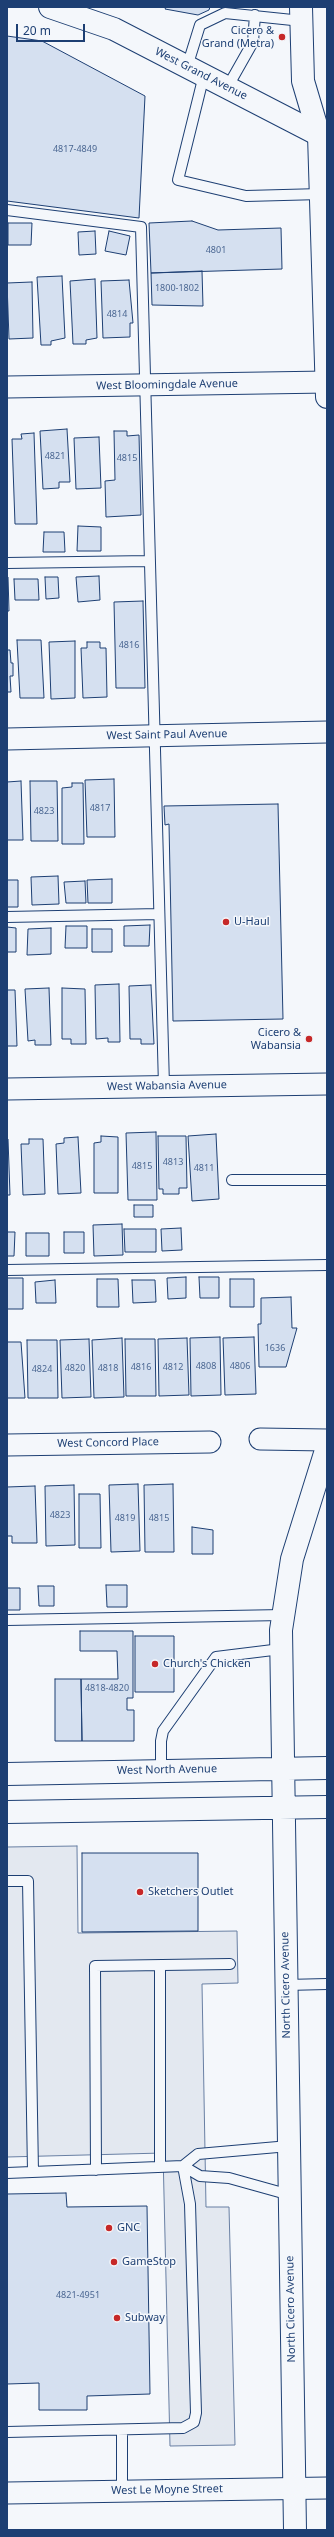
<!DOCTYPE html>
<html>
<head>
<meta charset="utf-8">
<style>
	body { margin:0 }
	#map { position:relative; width:334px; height:2537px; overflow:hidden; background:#f4f7fb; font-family:"Noto Sans",sans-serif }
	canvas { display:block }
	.frame { position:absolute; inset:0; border:8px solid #1d3f73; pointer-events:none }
	.scale { position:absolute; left:16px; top:24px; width:69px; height:18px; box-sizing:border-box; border:2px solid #1d3f73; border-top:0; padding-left:5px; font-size:12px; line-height:14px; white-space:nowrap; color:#1d3f73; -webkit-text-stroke:3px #f4f7fb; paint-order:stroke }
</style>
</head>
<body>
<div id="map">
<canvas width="334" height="2537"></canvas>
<div class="frame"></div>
<div class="scale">20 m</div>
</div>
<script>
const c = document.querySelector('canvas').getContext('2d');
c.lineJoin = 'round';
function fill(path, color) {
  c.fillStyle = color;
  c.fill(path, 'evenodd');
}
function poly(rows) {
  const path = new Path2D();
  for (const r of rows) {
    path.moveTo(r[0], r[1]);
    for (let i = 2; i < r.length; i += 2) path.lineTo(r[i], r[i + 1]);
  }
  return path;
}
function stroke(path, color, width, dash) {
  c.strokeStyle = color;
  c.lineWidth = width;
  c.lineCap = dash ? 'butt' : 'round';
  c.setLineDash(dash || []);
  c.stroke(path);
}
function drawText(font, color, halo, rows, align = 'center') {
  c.font = font + ' "Noto Sans",sans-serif';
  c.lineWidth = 3;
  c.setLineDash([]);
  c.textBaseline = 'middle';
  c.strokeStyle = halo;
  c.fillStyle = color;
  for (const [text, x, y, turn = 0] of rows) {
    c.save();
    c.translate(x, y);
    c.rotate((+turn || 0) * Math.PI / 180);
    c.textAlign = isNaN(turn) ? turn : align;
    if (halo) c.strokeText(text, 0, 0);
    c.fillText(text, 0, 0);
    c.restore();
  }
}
const parking = poly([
	[77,1846,78,1933,237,1931,238,1983,202,1984,206,2207,229,2207,235,2445,170,2446,163,2153,7,2157,7,1847,77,1846]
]);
fill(parking, '#e3e8f0');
stroke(parking, '#687fa3', 1);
const building = poly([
	[166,7,210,7,209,10,198,15,165,9,166,7],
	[7,36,42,41,145,96,139,218,7,201,7,36],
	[192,221,218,230,281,228,282,269,151,273,149,223,192,221],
	[8,223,32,223,31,245,8,245,8,223],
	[95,231,96,254,79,255,78,232,95,231],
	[109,231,130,236,126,255,105,251,109,231],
	[202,271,203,306,152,305,151,273,202,271],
	[62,276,65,338,51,341,51,345,41,345,37,277,62,276],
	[95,279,97,338,86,340,86,344,73,344,70,281,95,279],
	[129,280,133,323,130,323,130,337,103,338,101,281,129,280],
	[32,282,33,338,9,339,7,283,32,282],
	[67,429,70,482,59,482,59,488,43,489,40,431,67,429],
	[114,431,127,431,127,436,139,435,141,515,106,517,105,481,115,480,114,431],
	[34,433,37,524,15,524,12,439,22,439,21,434,34,433],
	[99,437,101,488,76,489,74,438,99,437],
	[78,526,101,527,101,551,77,551,78,526],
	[44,532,64,532,65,552,43,552,44,532],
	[99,576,100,600,78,602,76,577,99,576],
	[7,577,8,577,9,611,7,611,7,577],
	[45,577,58,577,59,598,46,599,45,577],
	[14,579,38,579,39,600,15,600,14,579],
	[143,601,145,688,116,688,114,602,143,601],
	[17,640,41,640,44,698,20,698,17,640],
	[75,641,75,698,51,699,49,642,75,641],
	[87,642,100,642,100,648,106,648,107,697,83,698,81,648,87,648,87,642],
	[7,650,10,650,11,663,13,663,13,676,10,676,11,692,7,692,7,650],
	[114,779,115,837,87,837,85,780,114,779],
	[21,781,23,840,7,840,7,782,21,781],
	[30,781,57,781,58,841,31,841,30,781],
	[72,783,83,783,84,844,62,844,62,788,72,787,72,783],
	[278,804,283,1019,173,1021,169,824,165,825,164,806,278,804],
	[58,876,59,904,32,905,31,877,58,876],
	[112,879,112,903,88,903,87,880,112,879],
	[7,880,18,880,18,907,7,907,7,880],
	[85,881,86,903,66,903,64,882,85,881],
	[150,925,149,946,124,946,124,926,150,925],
	[66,926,87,926,87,948,65,948,66,926],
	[7,927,16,928,16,952,7,952,7,927],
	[51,928,51,954,27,955,28,929,51,928],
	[92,929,112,929,112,952,92,952,92,929],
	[119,984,120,1042,108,1042,108,1038,96,1039,95,985,119,984],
	[151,985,154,1044,141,1044,141,1039,130,1039,129,986,151,985],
	[49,988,51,1045,35,1045,35,1040,28,1041,25,989,49,988],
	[62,988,85,989,86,1044,71,1044,71,1039,62,1039,62,988],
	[7,990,15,990,17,1046,7,1046,7,990],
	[156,1132,157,1200,128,1200,126,1133,156,1132],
	[216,1134,219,1199,192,1201,188,1136,216,1134],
	[101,1136,118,1137,118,1193,94,1193,94,1143,101,1142,101,1136],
	[158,1136,186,1136,187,1188,179,1188,179,1194,163,1194,163,1189,159,1189,158,1136],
	[78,1137,81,1193,58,1194,56,1144,64,1143,64,1138,78,1137],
	[7,1139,8,1139,10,1195,7,1195,7,1139],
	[29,1139,43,1139,45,1194,23,1195,21,1144,29,1144,29,1139],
	[134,1205,153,1205,153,1217,134,1217,134,1205],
	[122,1224,123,1255,94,1256,93,1225,122,1224],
	[181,1228,182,1250,162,1251,161,1229,181,1228],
	[124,1229,156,1229,156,1252,125,1252,124,1229],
	[7,1232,15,1232,14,1256,7,1256,7,1232],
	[64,1232,84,1232,84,1253,64,1253,64,1232],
	[26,1233,49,1233,49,1256,26,1256,26,1233],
	[186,1277,186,1298,168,1299,167,1278,186,1277],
	[199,1277,219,1277,219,1298,200,1298,199,1277],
	[7,1278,23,1278,23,1309,7,1309,7,1278],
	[97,1279,118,1279,119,1307,97,1307,97,1279],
	[230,1279,254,1279,254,1307,230,1307,230,1279],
	[55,1280,56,1303,36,1303,35,1282,55,1280],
	[132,1280,155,1280,156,1302,133,1303,132,1280],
	[291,1297,292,1328,297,1328,286,1367,259,1367,258,1324,261,1324,261,1298,291,1297],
	[220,1337,221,1395,191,1396,190,1338,220,1337],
	[254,1337,256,1394,225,1395,223,1338,254,1337],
	[122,1338,124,1397,94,1398,92,1340,122,1338],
	[187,1338,189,1395,159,1396,158,1339,187,1338],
	[89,1339,91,1397,62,1398,60,1340,89,1339],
	[125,1339,155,1339,156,1396,126,1396,125,1339],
	[27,1340,57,1340,58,1398,28,1398,27,1340],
	[7,1342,21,1342,25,1398,7,1398,7,1342],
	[138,1484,140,1551,111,1552,109,1485,138,1484],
	[173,1484,174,1552,145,1552,144,1485,173,1484],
	[74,1485,75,1545,46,1546,45,1486,74,1485],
	[35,1486,37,1543,12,1543,12,1536,7,1536,7,1487,35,1486],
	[79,1494,100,1494,101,1548,79,1548,79,1494],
	[192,1527,213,1530,213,1554,192,1554,192,1527],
	[106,1585,127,1585,127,1607,107,1607,106,1585],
	[38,1586,54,1586,54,1606,39,1606,38,1586],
	[7,1588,20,1588,20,1610,7,1610,7,1588],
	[80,1631,133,1631,133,1698,127,1698,127,1710,134,1710,134,1741,82,1741,81,1679,118,1679,117,1651,80,1651,80,1631],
	[135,1636,174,1636,174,1692,135,1692,135,1636],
	[55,1679,81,1679,82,1741,55,1741,55,1679],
	[82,1853,198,1853,198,1931,82,1932,82,1853],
	[66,2193,67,2207,147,2206,150,2394,87,2396,87,2410,39,2410,39,2383,7,2384,7,2194,66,2193]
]);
fill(building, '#d5e0f0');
stroke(building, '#1d3f73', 1);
const lane = poly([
	[187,67,200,25,225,13,302,21],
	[204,75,178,180,246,196,321,194],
	[227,88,253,42,255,15],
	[7,210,141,227,164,1086],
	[7,563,150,561],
	[7,917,159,914],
	[232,1180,327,1180],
	[7,1270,327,1265],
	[7,1620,283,1615],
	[161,1770,161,1741,163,1731,216,1657,281,1649],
	[7,1881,28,1881,33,2172],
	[160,1966,160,2167],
	[286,1985,327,1984],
	[183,2166,198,2154,289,2146],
	[96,2170,95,1966,230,1964],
	[7,2173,183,2166,200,2176,229,2178,290,2195],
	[122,2430,122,2491],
	[7,2432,183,2428,194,2422,196,2413,190,2204,183,2166]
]);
const street = poly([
	[7,387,327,382],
	[7,739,327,732],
	[7,1089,327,1084],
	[260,1439,327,1440],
	[7,1445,210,1442],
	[7,2493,327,2488]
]);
const secondary = poly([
	[50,7,114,29,327,139]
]);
const primary = poly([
	[301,7,303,81,319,135,327,397],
	[7,1774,327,1768],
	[7,1812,327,1807],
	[295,2530,281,1630,292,1559,327,1447]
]);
stroke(lane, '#1d3f73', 12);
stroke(street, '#1d3f73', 23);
stroke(secondary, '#1d3f73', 24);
stroke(primary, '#1d3f73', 24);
stroke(lane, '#f4f7fb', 10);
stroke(street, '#f4f7fb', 21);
stroke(secondary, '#f4f7fb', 22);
stroke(primary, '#f4f7fb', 22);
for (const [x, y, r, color] of [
	[282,37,4,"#c62828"],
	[226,922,4,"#c62828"],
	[309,1039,4,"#c62828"],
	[155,1664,4,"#c62828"],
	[140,1892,4,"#c62828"],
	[109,2228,4,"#c62828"],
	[114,2262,4,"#c62828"],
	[117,2318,4,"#c62828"]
]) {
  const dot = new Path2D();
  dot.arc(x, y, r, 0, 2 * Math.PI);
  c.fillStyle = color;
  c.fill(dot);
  stroke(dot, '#f4f7fb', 1.5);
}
drawText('9px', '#4b6792', null, [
	["4817-4849",75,149],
	["4801",216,250],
	["1800-1802",177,288],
	["4814",117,314],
	["4821",55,456],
	["4815",127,458],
	["4816",129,645],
	["4817",100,808],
	["4823",44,811],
	["4813",173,1162],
	["4815",142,1166],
	["4811",204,1168],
	["1636",275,1348],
	["4808",206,1366],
	["4806",240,1366],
	["4816",141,1367],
	["4812",173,1367],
	["4820",75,1368],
	["4818",108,1368],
	["4824",42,1369],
	["4823",60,1515],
	["4819",125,1518],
	["4815",159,1518],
	["4818-4820",107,1688],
	["4821-4951",78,2295]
]);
drawText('11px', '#1d3f73', '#f4f7fb', [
	["Cicero &",274,31,"right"],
	["Grand (Metra)",274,44,"right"],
	["U-Haul",234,922],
	["Cicero &",301,1033,"right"],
	["Wabansia",301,1046,"right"],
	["Church's Chicken",163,1664],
	["Sketchers Outlet",148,1892],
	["GNC",117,2228],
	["GameStop",122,2262],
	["Subway",125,2318]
], 'left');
drawText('11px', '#1d3f73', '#f4f7fb', [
	["West Grand Avenue",201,74,27],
	["West Bloomingdale Avenue",167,385,-1],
	["West Saint Paul Avenue",167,735,-1],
	["West Wabansia Avenue",167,1086,-1],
	["West Concord Place",108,1443,-1],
	["West North Avenue",167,1770,-1],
	["North Cicero Avenue",286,1985,-91],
	["North Cicero Avenue",291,2309,-91],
	["West Le Moyne Street",167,2490,-1]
]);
</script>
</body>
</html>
